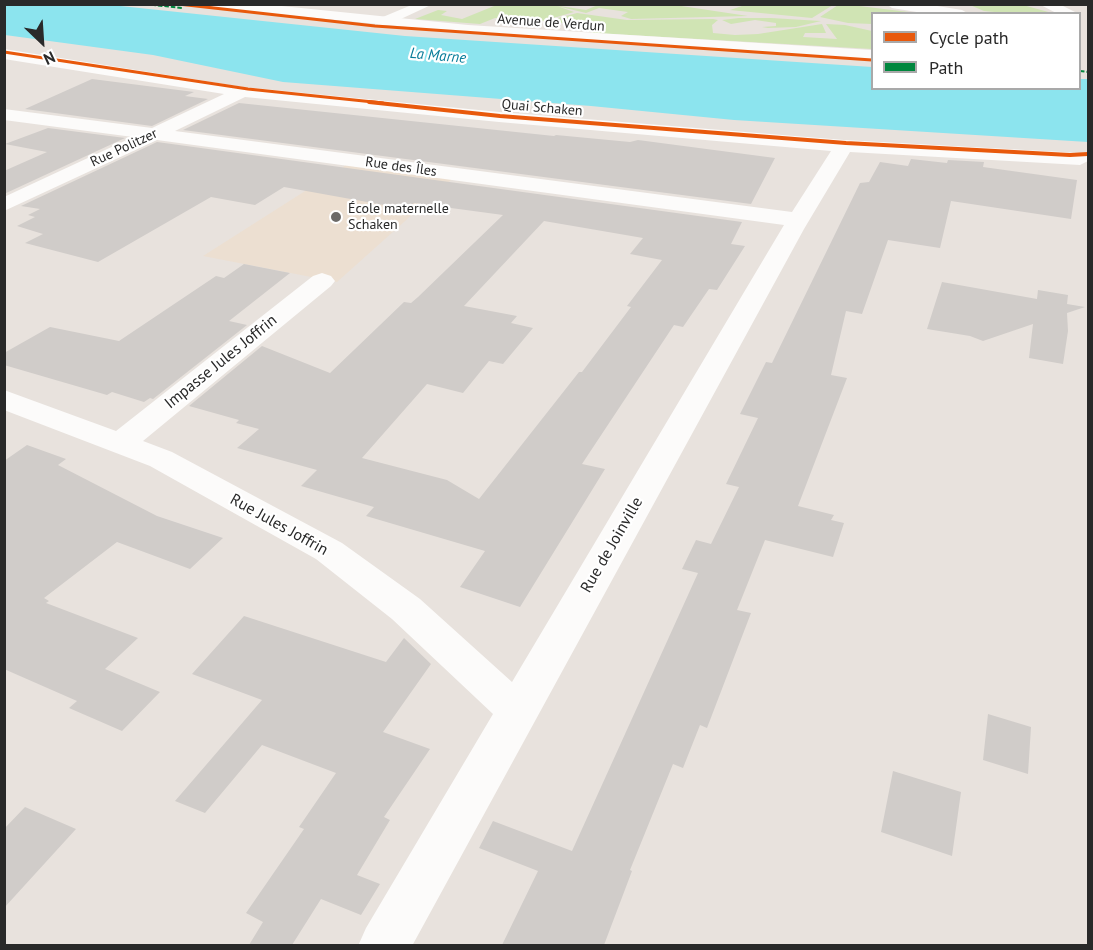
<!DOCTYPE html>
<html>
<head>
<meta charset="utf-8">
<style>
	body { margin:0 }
	#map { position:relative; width:1093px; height:950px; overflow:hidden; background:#e8e2dd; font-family:"PT Sans",sans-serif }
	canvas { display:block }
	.frame { position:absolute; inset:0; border:6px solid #292929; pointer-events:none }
	.legend { position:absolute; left:871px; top:12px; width:210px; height:78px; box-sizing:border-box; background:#fff; border:2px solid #a9a9a9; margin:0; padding:8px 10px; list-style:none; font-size:18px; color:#292929 }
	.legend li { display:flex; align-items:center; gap:12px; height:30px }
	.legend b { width:30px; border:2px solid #a9a9a9 }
	.north { position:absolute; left:12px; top:12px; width:60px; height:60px; -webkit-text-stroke:4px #fff; paint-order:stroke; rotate:155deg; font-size:16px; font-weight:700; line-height:24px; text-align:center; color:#292929 }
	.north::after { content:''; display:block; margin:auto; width:21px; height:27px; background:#292929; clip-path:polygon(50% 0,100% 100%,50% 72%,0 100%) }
</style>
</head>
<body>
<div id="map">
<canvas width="1093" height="950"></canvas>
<div class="frame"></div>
<ul class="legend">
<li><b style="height:8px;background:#e8590c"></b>Cycle path</li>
<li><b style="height:8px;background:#00873e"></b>Path</li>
</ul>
<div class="north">N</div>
</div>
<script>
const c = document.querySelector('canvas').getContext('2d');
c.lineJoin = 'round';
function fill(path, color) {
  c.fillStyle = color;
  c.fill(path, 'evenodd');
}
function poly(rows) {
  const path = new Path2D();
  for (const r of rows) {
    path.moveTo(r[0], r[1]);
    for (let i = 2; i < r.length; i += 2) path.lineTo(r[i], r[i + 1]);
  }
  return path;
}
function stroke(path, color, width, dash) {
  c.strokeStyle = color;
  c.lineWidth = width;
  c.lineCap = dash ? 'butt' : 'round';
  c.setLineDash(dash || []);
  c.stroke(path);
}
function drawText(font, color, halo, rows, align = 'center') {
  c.font = font + ' "PT Sans",sans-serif';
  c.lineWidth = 4.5;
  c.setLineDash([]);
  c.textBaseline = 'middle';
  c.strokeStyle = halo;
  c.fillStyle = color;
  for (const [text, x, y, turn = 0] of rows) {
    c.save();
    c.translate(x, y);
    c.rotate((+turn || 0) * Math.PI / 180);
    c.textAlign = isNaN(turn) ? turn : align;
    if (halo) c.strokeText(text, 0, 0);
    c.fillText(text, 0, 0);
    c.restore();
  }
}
fill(poly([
	[346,165,452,179,337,282,203,256]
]), '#ecdfd1');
fill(poly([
	[499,4,553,5,586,10,598,5,668,4,748,16,631,19,621,16,628,12,599,8,586,13,557,6,574,12,543,21,495,18,480,24,415,19,438,10,447,11,441,15,462,19],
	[748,4,833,4,833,5,812,18,730,10],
	[838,5,851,5,917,13,872,14,872,24,848,23,820,17],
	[970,5,1023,5,1052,13,1005,13,984,11],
	[577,13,627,20,713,19,718,20,712,25,713,33,735,35,758,34,822,24,826,33,805,33,803,37,837,39,826,24,845,25,872,31,872,49,594,33,564,23,547,21],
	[739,18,771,18,821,21,796,27,768,28,762,27,776,26,776,23,755,20,731,24,722,20]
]), '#d0e4b4');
fill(poly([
	[4,5,111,5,405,36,872,67,872,88,1080,88,1080,79,1088,79,1088,142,734,120,591,106,283,82,153,55,5,35]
]), '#8ce4ee');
fill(poly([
	[92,79,194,92,185,96,208,99,152,126,25,109],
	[239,103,554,136,556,135,630,142,638,140,775,158,751,204,183,130],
	[48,128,125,138,4,194,4,171,47,152,5,144],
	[157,142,742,222,731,244,745,246,717,290,709,289,683,327,674,325,582,464,605,469,520,607,460,587,485,551,366,516,374,507,301,486,317,470,237,448,259,429,236,423,239,420,189,406,262,346,330,373,404,302,411,303,418,297,503,215,414,203,406,209,284,187,255,205,211,197,98,262,25,243,43,234,17,226,35,217,28,215,40,209,21,206],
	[544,221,643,238,630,254,662,260,627,306,631,307,582,372,579,372,479,499,447,480,362,458,427,384,463,393,489,361,503,364,533,328,511,323,517,316,464,306],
	[911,159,947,163,948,160,984,162,983,167,1077,180,1071,219,951,201,940,248,888,240,862,314,846,311,831,375,847,378,798,506,834,515,831,520,844,523,833,557,765,540,737,610,751,613,707,728,700,725,683,768,673,764,630,870,632,871,604,945,502,945,538,871,479,848,493,821,572,851,698,573,682,569,696,540,711,544,739,487,726,484,758,418,740,414,766,362,772,363,860,183,869,182,880,162,908,166],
	[244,264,290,273,229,321,247,325,153,399,150,398,144,402,112,392,107,395,4,365,4,353,50,327,119,341,216,276,224,278],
	[942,282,1037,299,1038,290,1068,295,1067,304,1085,307,1067,313,1068,331,1063,364,1029,358,1033,324,983,341,970,336,927,329],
	[27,445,66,459,58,465,157,516,223,538,190,569,117,542,44,598,49,601,46,603,138,638,105,669,160,692,122,731,69,708,77,701,4,669,4,461],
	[244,616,386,662,404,638,431,664,383,732,430,749,384,817,390,820,357,875,380,884,361,915,321,899,292,945,249,945,263,922,246,913,304,829,299,827,336,773,262,745,205,813,175,801,262,700,192,674],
	[988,714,1031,727,1028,774,983,760],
	[893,771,961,792,952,856,881,832],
	[25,807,76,829,4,908,4,829]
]), '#d0ccc9');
fill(poly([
	[414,4,433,4,388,25,378,25,376,22,378,19,414,4],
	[886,4,925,4,962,10,969,14,929,14,892,8,886,4],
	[1039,4,1059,4,1079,14,1058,14,1039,4],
	[4,49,243,87,499,112,844,140,1080,153,1087,155,1088,161,1080,165,850,152,804,229,412,946,358,946,366,928,493,714,392,619,316,559,150,466,4,410,4,390,116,431,313,276,322,273,331,276,335,281,331,286,143,441,172,452,342,543,420,599,512,682,784,225,157,140,4,211,4,197,133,137,4,120,4,109,152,128,224,94,4,59,4,49],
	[245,97,499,122,831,151,792,212,175,131,245,97]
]), '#fcfbfa');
fill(poly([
	[209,4,262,4,468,25,872,50,872,60,468,33,215,8,209,4]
]), '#fcfbfa');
stroke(poly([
	[145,4,182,8],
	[1080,71,1088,72]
]), '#00873e', 2, [4.5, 2]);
stroke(poly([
	[178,4,375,26,872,60],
	[4,52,248,89,383,103]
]), '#e8590c', 3);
stroke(poly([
	[369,102,500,116,846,143,1070,155,1088,154]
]), '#e8590c', 4);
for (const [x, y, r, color] of [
	[336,217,6,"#6c6a68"]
]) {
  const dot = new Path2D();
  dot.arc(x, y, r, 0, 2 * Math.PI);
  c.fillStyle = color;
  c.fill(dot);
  stroke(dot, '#fff', 2);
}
drawText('14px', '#292929', '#fff', [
	["Avenue de Verdun",551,23,4],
	["Quai Schaken",542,108,5],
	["Rue Politzer",124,148,-25],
	["Rue des Îles",401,167,8]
]);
drawText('14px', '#292929', '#fff', [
	["École maternelle",348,209],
	["Schaken",348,225]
], 'left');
drawText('italic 15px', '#077c99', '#fff', [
	["La Marne",438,56,5]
]);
drawText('16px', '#292929', '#fff', [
	["Impasse Jules Joffrin",221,362,-39],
	["Rue Jules Joffrin",279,525,29],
	["Rue de Joinville",612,545,-60]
]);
</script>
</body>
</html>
